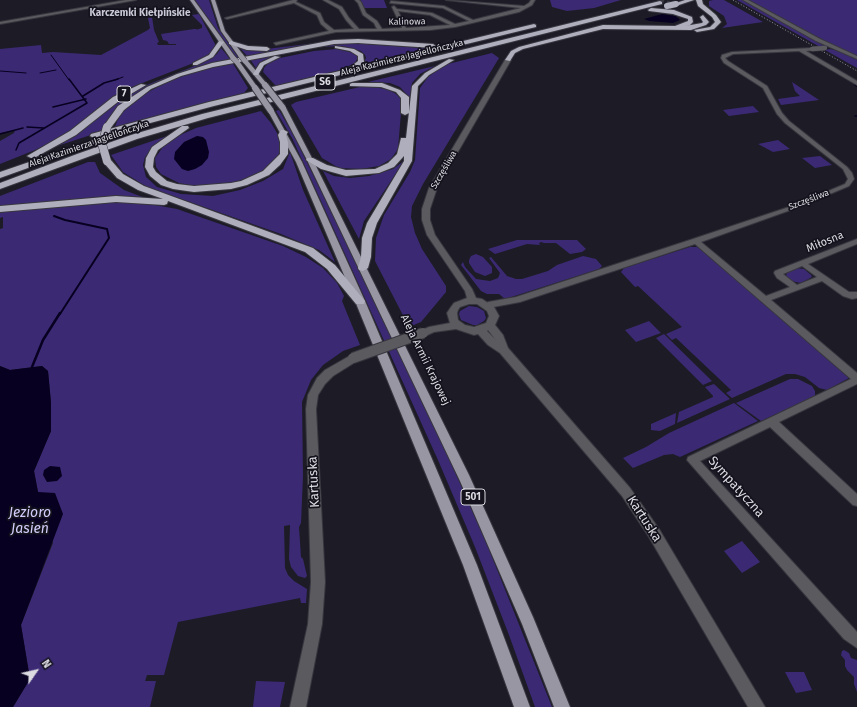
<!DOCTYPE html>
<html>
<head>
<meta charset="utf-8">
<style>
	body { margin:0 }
	#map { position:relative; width:857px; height:707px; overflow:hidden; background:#1d1c26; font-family:"Fira Sans",sans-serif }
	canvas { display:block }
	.north { position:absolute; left:16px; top:651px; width:40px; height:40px; -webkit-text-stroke:3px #14131d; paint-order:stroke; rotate:56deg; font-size:11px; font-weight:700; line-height:16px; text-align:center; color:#dcdbe2 }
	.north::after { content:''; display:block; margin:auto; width:14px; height:18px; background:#dcdbe2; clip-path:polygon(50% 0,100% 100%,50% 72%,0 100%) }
</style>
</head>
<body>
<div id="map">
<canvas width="857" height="707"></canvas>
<div class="north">N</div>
</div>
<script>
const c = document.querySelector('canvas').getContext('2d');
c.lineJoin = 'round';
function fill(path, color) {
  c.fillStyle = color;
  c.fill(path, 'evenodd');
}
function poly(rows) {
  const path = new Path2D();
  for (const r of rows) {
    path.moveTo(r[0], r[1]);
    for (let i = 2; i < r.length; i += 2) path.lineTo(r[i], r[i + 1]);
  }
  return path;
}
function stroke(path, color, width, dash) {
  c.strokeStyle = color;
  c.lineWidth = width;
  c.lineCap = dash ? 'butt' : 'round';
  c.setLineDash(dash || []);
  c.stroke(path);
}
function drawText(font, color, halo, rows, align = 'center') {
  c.font = font + ' "Fira Sans",sans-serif';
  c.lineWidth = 3.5;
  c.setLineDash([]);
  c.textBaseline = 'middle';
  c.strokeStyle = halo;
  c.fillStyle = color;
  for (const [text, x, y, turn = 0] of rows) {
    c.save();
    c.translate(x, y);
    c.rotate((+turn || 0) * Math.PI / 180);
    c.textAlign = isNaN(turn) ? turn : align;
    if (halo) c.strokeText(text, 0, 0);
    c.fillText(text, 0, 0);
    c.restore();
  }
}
fill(poly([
	[195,0,209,0,218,28,238,57,236,57],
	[360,0,384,0,387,8,364,8],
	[550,0,621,0,594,8,567,11,552,7],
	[713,0,724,0,763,22,722,28,727,24,724,16,709,6,709,1],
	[737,0,744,0,826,46,820,47],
	[747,0,857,0,857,56,822,41],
	[199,14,215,44,215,48,207,56,191,64,132,87,114,97,62,137,35,150,0,164,0,141,14,133,15,130,0,133,0,49,41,45,42,53,53,52,101,55,148,30,150,28,148,18,152,17,154,30,159,42,157,43,158,45,176,45,176,44,169,44,167,41,163,40,161,34,194,29,197,29,196,30,202,28,202,25,192,15],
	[333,41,247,56,240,48,258,50],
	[352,43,423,48,441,47,357,67,364,62,366,58,365,55,361,51,342,46,316,47,281,55,267,59,259,63,256,68,250,59,327,44],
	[221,48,230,59,180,73,149,86,126,101,113,112,100,132,48,149,129,92,202,63,217,54],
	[337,49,354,53,358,57,355,63,340,70,276,86,263,72,264,68,269,62,280,58,314,51],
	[830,49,839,51,857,59,857,68,825,50],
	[492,53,499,58,423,184,412,206,411,217,415,233,422,249,446,286,446,292,421,322,409,327,375,261,376,238,384,215,410,172,415,160,420,88,428,77,444,65],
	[232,62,248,88,244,93,115,127,119,116,128,106,143,95,161,85,182,75],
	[435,66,420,74,412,83,410,98,400,87,390,83,368,82],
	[792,82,819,100,781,105,778,99,800,96,795,91],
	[364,86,387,89,396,94,402,100,398,149,391,159,379,166,361,169,339,168,322,158,291,105,296,102],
	[753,106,759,112,729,116,723,110],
	[279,110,294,136,373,297,448,456,486,542,552,707,535,707,509,635,475,547,438,460,321,201,292,138,276,111],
	[261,111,271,123,280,138,281,148,277,159,265,170,245,179,223,185,195,186,179,183,161,174,156,167,155,158,163,147,178,136,196,128],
	[167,136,150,151,145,157,143,165,146,177,157,187,181,194,213,196,240,190,263,181,283,169,290,152,303,190,335,262,319,250,281,234,147,187,123,172,111,155],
	[778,140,790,149,773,152,758,144],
	[820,156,832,165,815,168,802,158],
	[405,160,364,221,359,239,323,171,334,176,350,178,369,176,393,169],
	[88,162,95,162,100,173,124,190,145,198,101,197,0,206,0,196],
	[115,201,138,202,177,209,283,246,306,257,323,268,337,283,344,296,342,301,360,345,343,351,323,365,311,380,302,402,303,476,301,523,299,527,301,557,303,559,307,576,305,578,298,576,291,567,289,559,290,525,284,526,285,568,288,575,294,581,307,589,306,603,301,603,300,598,178,622,164,675,147,675,145,681,156,681,150,707,13,707,30,679,21,625,53,543,38,492,34,471,51,431,51,403,48,371,42,366,10,370,0,366,0,229,3,228,3,217,0,218,0,211],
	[517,240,577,240,586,249,582,252,570,254,556,243,544,243,541,242,539,243,540,245,527,244,495,254,488,249],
	[690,247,697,247,705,251,849,377,849,378,827,390,819,388,805,377,795,374,786,374,732,398,726,393,731,390,676,338,672,340,666,334,682,327,638,286,635,287,621,272,624,268],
	[476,254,483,257,492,267,492,273,485,276,475,272,469,263,469,260,471,256],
	[583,256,596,259,602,266,599,269,505,299,499,294,487,294,481,291,461,265,463,262,465,267,476,279,490,281,498,278,500,273,489,258,491,257,507,276,516,279,522,279,548,271,557,265],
	[796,268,804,269,811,275,812,277,801,283,791,281,786,276,787,273],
	[469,306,477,307,484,311,486,318,484,321,477,325,473,325,461,320,459,314,460,311],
	[649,321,661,333,636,342,625,330],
	[664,334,712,381,703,385,656,338],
	[790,379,798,379,812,386,815,391,815,396,761,421,736,403],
	[714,384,730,399,677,423,679,412,713,397,713,396,705,387],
	[734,403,758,421,680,457,673,454,664,455,633,468,623,458,646,447,669,433],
	[676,413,675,424,660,431,651,430,651,424],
	[742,541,760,562,742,573,724,551],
	[844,650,849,653,851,658,857,660,857,692,854,684,854,677,847,670,845,666,845,660,841,655,842,651],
	[785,672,804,672,812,690,796,693],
	[256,681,285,682,280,707,253,707]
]), '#3b2974');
fill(poly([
	[662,14,676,16,680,20,673,23,649,21,644,19],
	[197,136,203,137,206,140,209,152,208,158,202,165,195,169,188,171,182,169,174,159,175,152,184,142],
	[0,366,10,370,42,366,48,371,51,403,51,431,34,471,38,492,55,493,63,514,21,625,30,679,13,707,0,707],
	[50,466,60,467,62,476,57,481,47,482,43,475,44,470]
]), '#070020');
stroke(poly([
	[51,55,69,80],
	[0,71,26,73],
	[40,73,56,70],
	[115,80,123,77]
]), '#070020', 1);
stroke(poly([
	[855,85,857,86],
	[83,96,104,83,118,79],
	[53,107,86,99],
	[855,116,857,116],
	[27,127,44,128],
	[0,134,23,128],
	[16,150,19,143,87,103,69,79]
]), '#070020', 1.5);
stroke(poly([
	[54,216,65,220,107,229,109,238,60,314]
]), '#070020', 2);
stroke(poly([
	[32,367,43,340,60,313]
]), '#070020', 2.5);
stroke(poly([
	[658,0,673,6]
]), '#3a3942', 6, [6, 3]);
const minor = poly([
	[293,0,297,0,296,2,320,13,324,22,334,30,354,29,346,20,339,9,323,0,328,0,342,7,349,18,359,29,377,29,374,23,363,15,358,3,355,0,359,0,361,2,366,13,377,21,382,29,402,28,392,7,394,6,397,9,432,13,455,24,469,21,443,8,390,3,391,1,444,6,473,20,521,8,446,0,524,6,529,3,531,0,535,0,532,5,519,12,455,27,430,30,336,32,276,45,274,43,329,31,321,24,317,15,294,3,227,19,225,18,293,0],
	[398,11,430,15,450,25,406,28,398,11],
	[743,0,748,0,820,39,857,56,857,59,816,41,743,0],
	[812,48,814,50,806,51,857,81,857,85,799,51,733,54,725,58,728,61,767,86,782,113,789,121,847,167,852,173,854,179,849,186,799,207,701,242,766,296,790,287,777,278,774,273,775,271,857,239,857,244,808,264,849,292,857,292,857,298,852,299,843,296,822,281,771,300,857,373,857,384,779,422,857,494,857,506,853,505,770,427,700,461,857,632,857,648,844,639,687,460,688,457,851,379,695,244,520,302,488,308,484,305,488,302,516,297,693,239,795,205,845,184,848,179,843,169,785,123,777,114,763,88,724,63,721,58,722,55,732,52,812,48],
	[802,266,817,277,797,285,783,274,802,266]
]);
const tertiary = poly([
	[126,0,136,0,0,24,0,22,126,0],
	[508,58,511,60,437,188,430,209,430,220,435,235,472,289,476,298,482,299,494,307,499,316,495,325,503,335,508,348,630,488,659,529,765,707,748,707,649,537,622,496,500,353,488,345,478,334,474,335,456,329,434,332,423,337,418,333,420,331,429,327,450,323,447,313,451,307,454,303,467,298,465,291,427,235,422,220,422,209,429,188,505,60,508,58],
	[469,304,477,304,487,311,489,316,486,323,474,327,465,325,458,320,457,313,458,310,460,307,469,304],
	[488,330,495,339,496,340,487,331,488,330],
	[353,354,357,355,358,358,357,361,333,376,325,384,318,395,316,409,325,582,322,624,306,707,290,707,308,624,311,582,306,409,308,395,317,378,325,370,353,354]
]);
const primary = poly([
	[190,0,194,0,236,58,235,59,231,59,190,0],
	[211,0,215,0,225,31,244,56,243,57,239,57,221,31,211,0],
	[243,60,247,60,267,84,267,86,263,86,243,62,243,60],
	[235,61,239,61,258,88,257,89,253,89,234,62,235,61],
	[281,107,286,108,313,160,469,475,533,617,570,707,554,707,522,624,460,481,307,160,280,108,281,107],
	[269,110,274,111,302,162,365,301,477,565,530,707,514,707,463,565,355,301,296,162,268,111,269,110]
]);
const motorway = poly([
	[685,0,694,0,676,6,673,4,685,0],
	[696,0,702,0,703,4,716,15,721,22,714,29,697,32,694,30,710,27,715,22,712,17,698,6,696,0],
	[660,1,662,2,662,4,208,118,137,139,0,189,0,183,77,154,131,135,202,114,660,1],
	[651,8,674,10,692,17,693,22,690,25,685,26,702,23,703,22,700,17,703,15,709,22,706,25,691,30,603,29,523,49,515,53,510,61,505,60,511,51,519,47,603,25,675,26,688,21,688,19,673,14,649,11,648,10,651,8],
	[534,24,536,25,536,27,214,106,94,138,90,136,91,134,209,102,348,69,358,61,358,56,350,51,335,48,335,46,354,49,363,54,364,62,359,66,534,24],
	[358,39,433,44,436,46,433,48,358,43,334,44,213,67,181,76,151,89,124,110,110,129,104,129,103,127,118,106,147,87,177,74,212,63,334,40,358,39],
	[219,41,224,42,213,57,197,65,193,65,193,63,209,55,219,41],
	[231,41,248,46,267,47,270,49,267,51,247,50,229,44,229,42,231,41],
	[275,56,280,57,264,65,258,75,254,75,253,74,260,63,275,56],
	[449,59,454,60,429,75,418,86,412,161,377,223,372,238,371,257,368,268,363,271,359,270,358,268,361,257,362,238,367,223,404,161,404,156,394,167,379,173,346,176,321,169,306,160,307,158,313,158,327,165,346,170,375,169,388,163,397,154,401,138,406,138,412,86,425,73,449,59],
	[352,83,382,83,400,90,409,97,409,113,405,115,401,113,401,98,396,92,381,87,350,86,350,84,352,83],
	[141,84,146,85,119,101,76,135,34,158,31,158,27,156,70,131,113,97,141,84],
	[182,126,188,126,189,128,158,150,154,158,153,167,156,172,167,181,177,184,194,186,231,183,241,181,263,171,280,154,280,142,278,135,281,130,284,130,288,132,286,135,288,142,288,154,280,165,269,175,247,185,231,189,194,192,173,189,161,185,150,176,145,167,146,158,152,147,182,126],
	[102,137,108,137,109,139,0,178,0,172,102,137],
	[104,159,110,159,123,174,144,186,313,248,335,265,365,301,364,304,356,304,327,269,305,252,168,201,167,204,164,205,116,202,0,212,0,206,116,196,163,199,138,190,117,178,104,163,103,161,104,159]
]);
stroke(minor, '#383740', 2);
stroke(tertiary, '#383740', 2);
stroke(primary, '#383740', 2);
stroke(motorway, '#383740', 2);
fill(minor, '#5a5a5f');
fill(tertiary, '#5a5a5f');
fill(primary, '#9796a2');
fill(motorway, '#afaebc');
stroke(poly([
	[733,0,857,71]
]), '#97969e', 1, [1, 2]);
const minorBridge = poly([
	[812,49,825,48]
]);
const tertiaryBridge = poly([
	[353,358,423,333]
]);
const primaryBridgeFar1 = poly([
	[241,56,245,61],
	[233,58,237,62]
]);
const primaryBridge = poly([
	[265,85,283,108],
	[255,88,271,111]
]);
const motorwayBridgeFar1 = poly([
	[667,6,676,4]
]);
const motorwayBridge = poly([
	[107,127,102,144,107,161]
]);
stroke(minorBridge, '#383740', 5.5, []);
stroke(tertiaryBridge, '#383740', 12, []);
stroke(primaryBridgeFar1, '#383740', 6, []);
stroke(primaryBridge, '#383740', 8, []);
stroke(motorwayBridgeFar1, '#383740', 7, []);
stroke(motorwayBridge, '#383740', 9, []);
stroke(minorBridge, '#5a5a5f', 4.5);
stroke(tertiaryBridge, '#5a5a5f', 10);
stroke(primaryBridgeFar1, '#9796a2', 5);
stroke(primaryBridge, '#9796a2', 6);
stroke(motorwayBridgeFar1, '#afaebc', 6);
stroke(motorwayBridge, '#afaebc', 8);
drawText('9px', '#dcdbe2', '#14131d', [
	["Kalinowa",407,22,-1],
	["Aleja Kazimierza Jagiellończyka",402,58,-14],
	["Aleja Kazimierza Jagiellończyka",89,144,-19],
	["Szczęśliwa",444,170,-60],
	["Szczęśliwa",809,200,-21]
]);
drawText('bold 10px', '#c9c8d6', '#14131d', [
	["Karczemki Kiełpińskie",140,13]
]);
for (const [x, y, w] of [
	[325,82,20],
	[124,94,14],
	[473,497,24]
]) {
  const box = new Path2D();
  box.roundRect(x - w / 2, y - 8, w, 16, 3);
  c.fillStyle = '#14131d';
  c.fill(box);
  stroke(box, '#dcdbe2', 1);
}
drawText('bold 10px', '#dcdbe2', null, [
	["S6",325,82],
	["7",124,94],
	["501",473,497]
]);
drawText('11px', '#dcdbe2', '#14131d', [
	["Miłosna",825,242,-22],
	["Aleja Armii Krajowej",425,360,64]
]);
drawText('13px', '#dcdbe2', '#14131d', [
	["Kartuska",314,482,-93],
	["Sympatyczna",736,487,48],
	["Kartuska",644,519,57]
]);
drawText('italic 14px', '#d2cefb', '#14131d', [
	["Jezioro",30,513],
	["Jasień",30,529]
]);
</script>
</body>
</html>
